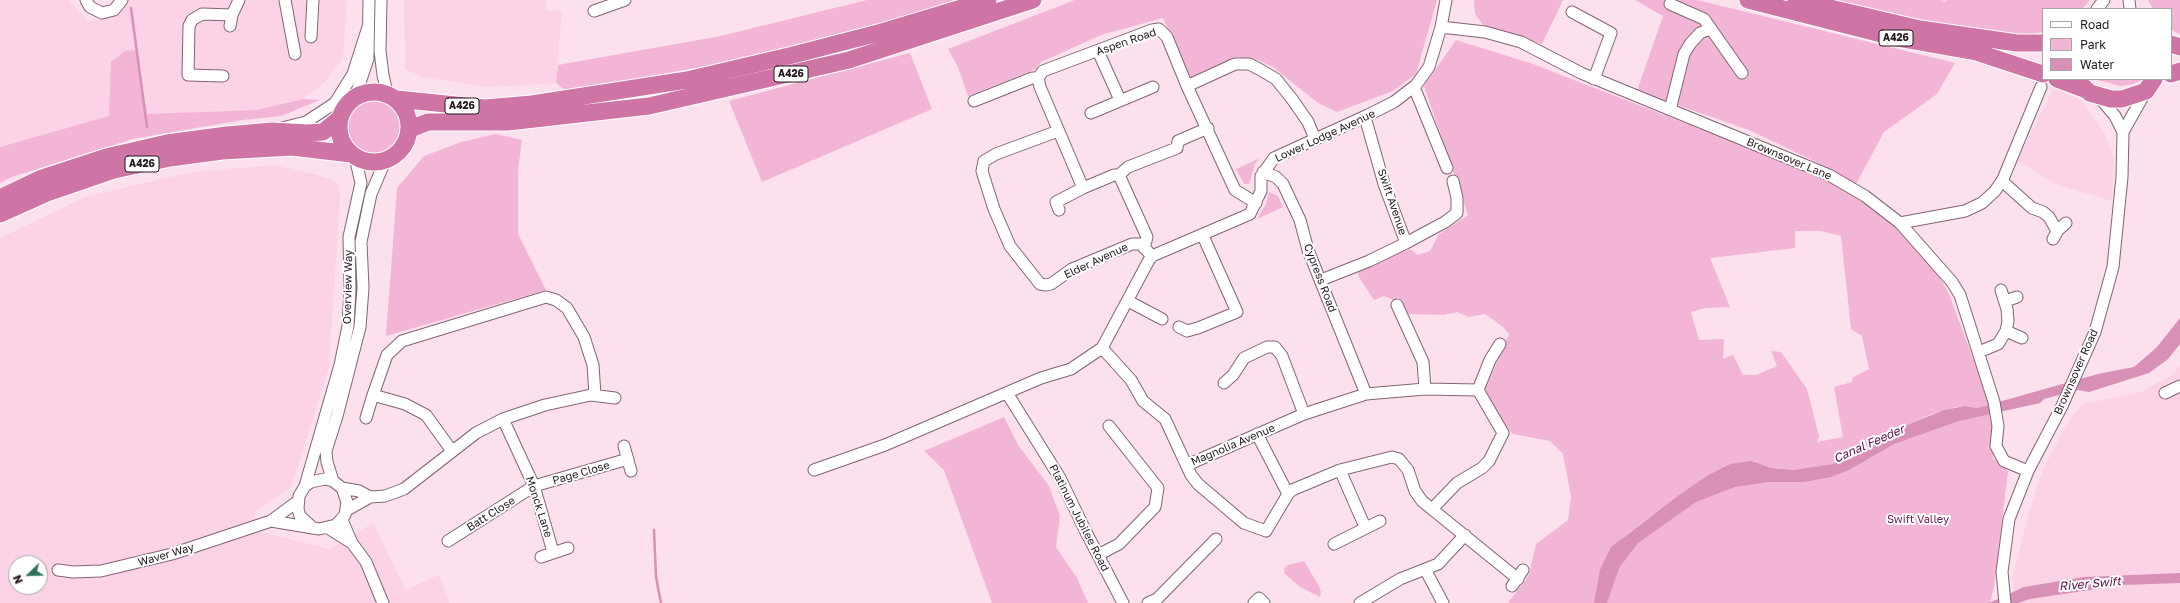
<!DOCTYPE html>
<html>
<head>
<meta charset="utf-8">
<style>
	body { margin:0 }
	#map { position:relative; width:2180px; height:603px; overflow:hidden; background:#fce0ee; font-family:"Golos Text",sans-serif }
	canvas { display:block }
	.legend { position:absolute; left:2042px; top:8px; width:130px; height:72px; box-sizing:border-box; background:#fff; border:1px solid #a8a3a5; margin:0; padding:5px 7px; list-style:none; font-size:12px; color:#25191f }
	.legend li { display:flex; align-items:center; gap:8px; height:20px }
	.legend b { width:20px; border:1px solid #a8a3a5 }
	.north { position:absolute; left:8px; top:555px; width:40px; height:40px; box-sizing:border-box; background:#fff; border:1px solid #a8a3a5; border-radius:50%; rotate:247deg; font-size:11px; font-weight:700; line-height:16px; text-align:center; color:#25191f }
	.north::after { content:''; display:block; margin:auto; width:14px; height:18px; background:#33715e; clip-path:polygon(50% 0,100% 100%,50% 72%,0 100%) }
</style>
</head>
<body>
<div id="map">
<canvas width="2180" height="603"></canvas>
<ul class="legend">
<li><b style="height:5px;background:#fff"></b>Road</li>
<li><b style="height:11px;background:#f3b5d5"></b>Park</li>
<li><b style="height:11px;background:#d990b7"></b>Water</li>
</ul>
<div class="north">N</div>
</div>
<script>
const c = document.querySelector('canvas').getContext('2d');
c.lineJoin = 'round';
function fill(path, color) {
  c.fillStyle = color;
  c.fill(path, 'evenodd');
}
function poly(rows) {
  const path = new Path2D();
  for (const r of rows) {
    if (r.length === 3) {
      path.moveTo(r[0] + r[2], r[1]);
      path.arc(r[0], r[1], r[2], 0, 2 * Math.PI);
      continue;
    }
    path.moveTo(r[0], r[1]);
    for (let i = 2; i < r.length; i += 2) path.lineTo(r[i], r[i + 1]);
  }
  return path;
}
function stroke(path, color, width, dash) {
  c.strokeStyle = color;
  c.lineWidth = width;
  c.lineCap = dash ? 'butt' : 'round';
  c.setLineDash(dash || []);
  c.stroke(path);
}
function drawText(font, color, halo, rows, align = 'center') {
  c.font = font + ' "Golos Text",sans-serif';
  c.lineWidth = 4;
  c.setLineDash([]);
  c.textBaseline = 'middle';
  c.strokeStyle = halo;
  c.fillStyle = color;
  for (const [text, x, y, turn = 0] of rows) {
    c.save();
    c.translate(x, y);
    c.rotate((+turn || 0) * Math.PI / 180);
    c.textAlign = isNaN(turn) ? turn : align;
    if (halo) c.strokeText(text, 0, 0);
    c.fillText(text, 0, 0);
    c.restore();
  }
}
fill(poly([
	[0,0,69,0,88,21,118,14,129,0,347,0,343,58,325,82,303,99,257,110,109,116,0,147],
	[404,0,546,0,546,10,562,11,556,83,490,87,423,77,405,69],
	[2054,88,2081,100,2105,134,2114,158,2112,201,2053,183,2017,160],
	[275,165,314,174,337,182,340,197,329,368,291,487,253,513,261,532,330,549,373,523,406,590,439,575,450,603,0,603,0,238,85,197,191,172],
	[16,563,40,563,40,587,16,587],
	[2180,365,2180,603,2017,603,2012,578,2030,509,2043,469,2070,418,2083,404,2141,392,2174,374]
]), '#fcd2e7');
fill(poly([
	[867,0,957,0,883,23,741,60,566,91,556,83,558,65,721,36],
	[1075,0,1437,0,1416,74,1393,91,1337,112,1318,103,1273,67,1258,60,1237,57,1194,77,1189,77,1163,18,1101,35,1041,62,1036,69,968,96,958,67,948,49],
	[1474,0,1563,0,1542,44,1483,25,1475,14],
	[1635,0,1697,0,1955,63,1937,94,1884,132,1855,186,1833,170,1749,130,1637,91,1663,16],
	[1827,0,1942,0,1945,2,1947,0,2090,0,2082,9,2043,9,2043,32,2029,35,1937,25],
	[2148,0,2180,0,2180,34,2171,30,2171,9,2153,9],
	[1456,40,1530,63,1827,178,1892,223,1926,258,1937,273,1949,294,1990,404,1977,408,1965,406,1956,407,1932,414,1907,425,1902,431,1888,441,1860,451,1833,464,1819,467,1794,470,1730,464,1708,475,1679,495,1622,538,1598,587,1594,603,1508,603,1529,575,1536,544,1568,520,1571,496,1563,454,1550,441,1513,434,1506,427,1485,390,1509,334,1503,327,1485,314,1469,317,1457,312,1444,315,1408,314,1398,297,1394,300,1384,296,1374,300,1359,277,1357,270,1410,249,1418,255,1430,251,1439,234,1468,215,1424,86],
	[1795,231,1821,231,1841,236,1851,329,1862,336,1869,369,1853,377,1852,382,1834,387,1843,437,1817,442,1819,436,1807,389,1781,352,1771,351,1777,366,1756,375,1743,375,1733,355,1723,359,1724,339,1699,340,1691,312,1705,308,1730,307,1710,258,1795,248],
	[136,50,147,114,257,110,303,99,320,100,281,116,242,120,133,139,12,177,0,183,0,147,109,116,111,62,125,51],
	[910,53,932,109,762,182,729,101],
	[2094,79,2143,79,2133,84,2121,86],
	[375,127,29],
	[496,134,522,140,518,170,518,234,546,290,386,336,397,188,424,156,461,142],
	[1260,158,1255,164,1249,184,1244,184,1236,169],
	[1269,192,1278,196,1283,207,1257,219,1266,204],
	[1992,411,1994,428,1993,458,2008,471,1994,587,1990,603,1601,603,1618,555,1714,484,1819,472,1956,415],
	[1004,417,1018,445,1049,486,1060,516,1056,547,1077,578,1088,603,992,603,944,470,924,451],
	[1304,561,1319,586,1321,592,1320,597,1300,587,1284,573,1285,567,1288,565]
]), '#f3b5d5');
fill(poly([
	[2180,318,2180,344,2168,359,2149,373,2089,392,2078,390,2044,399,2040,403,1959,421,1894,444,1849,470,1831,477,1804,482,1768,482,1735,487,1696,502,1638,543,1619,568,1607,603,1594,603,1600,570,1611,547,1679,495,1708,475,1730,464,1751,461,1771,468,1794,470,1833,464,1860,451,1888,441,1902,431,1907,425,1944,410,1965,406,1977,408,2098,374,2134,367,2157,347],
	[2180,573,2180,583,2123,585,2030,599,2018,603,1989,603,2024,587,2084,577]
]), '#d990b7');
stroke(poly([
	[131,8,147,127],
	[654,530,656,577,661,603]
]), '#d990b7', 2.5);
const minor = poly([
	[86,0,90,7,102,13,114,10,122,0],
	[285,0,295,54],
	[381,0,380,51,383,75,387,93],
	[2129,0,2130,9],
	[1670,4,1704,19,1742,73],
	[2097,9,2104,0],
	[594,11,625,0],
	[1572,12,1611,33,1594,79],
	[230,26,232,15,239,0],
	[1441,27,1485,32,1521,42,1581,73,1829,175,1865,196,1900,223,1952,282,1960,295,1994,402,1998,426,1996,446,2004,461,2028,471],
	[311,37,313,0],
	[1098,51,1120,100],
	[223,76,188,75,189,26,192,20,202,14,232,15],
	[1187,86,1235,64,1249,64,1259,69,1276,79,1292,99,1308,122,1315,139],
	[1414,87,1447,168],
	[355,97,368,59,369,0],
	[974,101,1032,78,1038,78],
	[1670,110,1684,54,1690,44,1700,33,1710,29],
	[1091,113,1153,87],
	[282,128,306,122,335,103,353,74,368,27],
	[1058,131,996,154,984,161,982,171,994,209,1010,246,1040,284,1046,285,1051,284,1072,269,1132,244,1141,244,1152,256],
	[2123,132,2146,91],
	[1263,172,1276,177,1283,184,1300,220,1308,250,1366,394],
	[1119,175,1114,175,1083,188,1040,87,1038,78,1043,71,1152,30,1159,29,1167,37,1187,86,1235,190,1256,203],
	[1119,175,1128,167,1177,148,1178,141,1208,128],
	[1119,175,1147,237,1144,248],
	[2002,181,2032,208,2043,212,2049,217,2057,231],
	[1059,210,1056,202,1083,188],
	[1900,223,1965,211,1982,203,1995,191,2003,179,2041,87],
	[2053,239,2058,230,2066,223],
	[1406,243,1445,222,1457,213,1457,198,1453,181],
	[1321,280,1369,261,1406,243,1384,184,1365,117],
	[1128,301,1162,319],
	[2005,301,2017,297],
	[1397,305,1423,362,1425,389],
	[1179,327,1187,331,1198,328,1237,312,1203,236],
	[2006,331,2022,338],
	[1102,348,1131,380,1143,401,1165,419,1191,475,1198,484,1244,523,1266,531,1288,494,1257,434],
	[1979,352,1998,344,2006,331,2008,321,2007,309,2001,290],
	[1224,383,1233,375,1244,358,1267,347,1275,347,1282,356,1304,414],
	[1007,393,1060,478,1086,532,1123,603],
	[2165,393,2180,386],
	[366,418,373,395],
	[503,419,534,486,553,552],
	[624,446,631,471],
	[452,451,426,415,405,404,373,395,387,355,402,341,546,297,556,300,567,308,584,337,593,365,595,395],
	[1187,465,1304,414,1366,394,1425,389,1478,390,1490,360,1500,344],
	[814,470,885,445,1041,378,1071,369,1102,348,1149,260,1152,256,1250,214,1261,191,1261,176,1274,158,1368,115,1394,102,1416,85,1429,67,1441,27,1446,0],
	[1340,470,1365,527],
	[333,481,327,462,326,451,337,416,360,327,363,288,361,242,371,194,385,161],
	[305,486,340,365,348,326,350,290,349,237,361,183,355,157],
	[342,488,359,491,370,497,385,496,404,489,476,433,503,419,545,405,591,395,615,398],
	[1288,494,1292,490,1340,470,1392,457,1399,459,1408,470,1415,491,1422,501,1518,579],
	[1433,508,1457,483,1482,468,1489,461,1503,433,1478,390],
	[347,510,370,497],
	[342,520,352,543,366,562,383,603],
	[271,521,319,529,336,525,345,515,347,502,342,488,333,481,325,479,311,482,305,486,299,496,298,509,300,516,311,526],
	[328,528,352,543],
	[448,541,534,486,628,459],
	[1334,544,1380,521],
	[1098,555,1119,544,1155,507,1158,488,1109,426],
	[541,557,568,548],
	[58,570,73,572,101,571,172,554,271,521,298,501],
	[1426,571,1443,603],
	[1512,586,1523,570],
	[1148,603,1157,599,1216,539],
	[1254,603,1259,598,1264,603],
	[1360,603,1400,579,1438,564,1465,535],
	[2005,603,2002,572,2009,519,2028,471,2062,406,2095,332,2113,267,2122,177,2123,132,2115,116,2099,97]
]);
const highway = poly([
	[1748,0,1897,38,1976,52,2043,74],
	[1796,0,1920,29,2017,43,2043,43],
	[2171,44,2180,47],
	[2171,74,2180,71],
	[2057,79,2084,89],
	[2075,79,2090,93,2111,99,2122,99,2146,91,2154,79],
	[374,127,35],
	[397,99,485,108,532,104,687,80,789,56,882,32,988,0],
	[410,129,428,122,508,122,649,106,849,60,1033,0],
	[0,198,42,178,106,157,167,143,227,135,272,131,307,133,323,132,340,118],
	[0,214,47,193,114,170,170,158,222,151,292,147,351,154]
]);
stroke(minor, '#826473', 13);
stroke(highway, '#fff', 19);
stroke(minor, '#fff', 11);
stroke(highway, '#ce75a6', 17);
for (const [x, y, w] of [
	[1896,38,34],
	[791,74,34],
	[462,106,34],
	[142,164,34]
]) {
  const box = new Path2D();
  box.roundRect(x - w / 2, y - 8, w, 16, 3);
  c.fillStyle = '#fff';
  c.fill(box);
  stroke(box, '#25191f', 1);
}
drawText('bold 10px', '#25191f', null, [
	["A426",1896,38],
	["A426",791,74],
	["A426",462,106],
	["A426",142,164]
]);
drawText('11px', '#25191f', '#fff', [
	["Aspen Road",1126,42,-19],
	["Lower Lodge Avenue",1325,136,-25],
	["Brownsover Lane",1789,159,23],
	["Swift Avenue",1392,202,71],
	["Elder Avenue",1096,261,-25],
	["Cypress Road",1320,278,69],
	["Overview Way",348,287,-89],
	["Brownsover Road",2076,372,-66],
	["Magnolia Avenue",1233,445,-23],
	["Page Close",581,473,-16],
	["Monck Lane",539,507,72],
	["Batt Close",491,514,-32],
	["Platinum Jubilee Road",1079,518,63],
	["Waver Way",166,555,-16]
]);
drawText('11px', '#721c51', '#fff', [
	["Swift Valley",1918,520]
]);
drawText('italic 12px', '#630b44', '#fff', [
	["Canal Feeder",1869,444,-24],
	["River Swift",2090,584,-5]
]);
</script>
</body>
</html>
